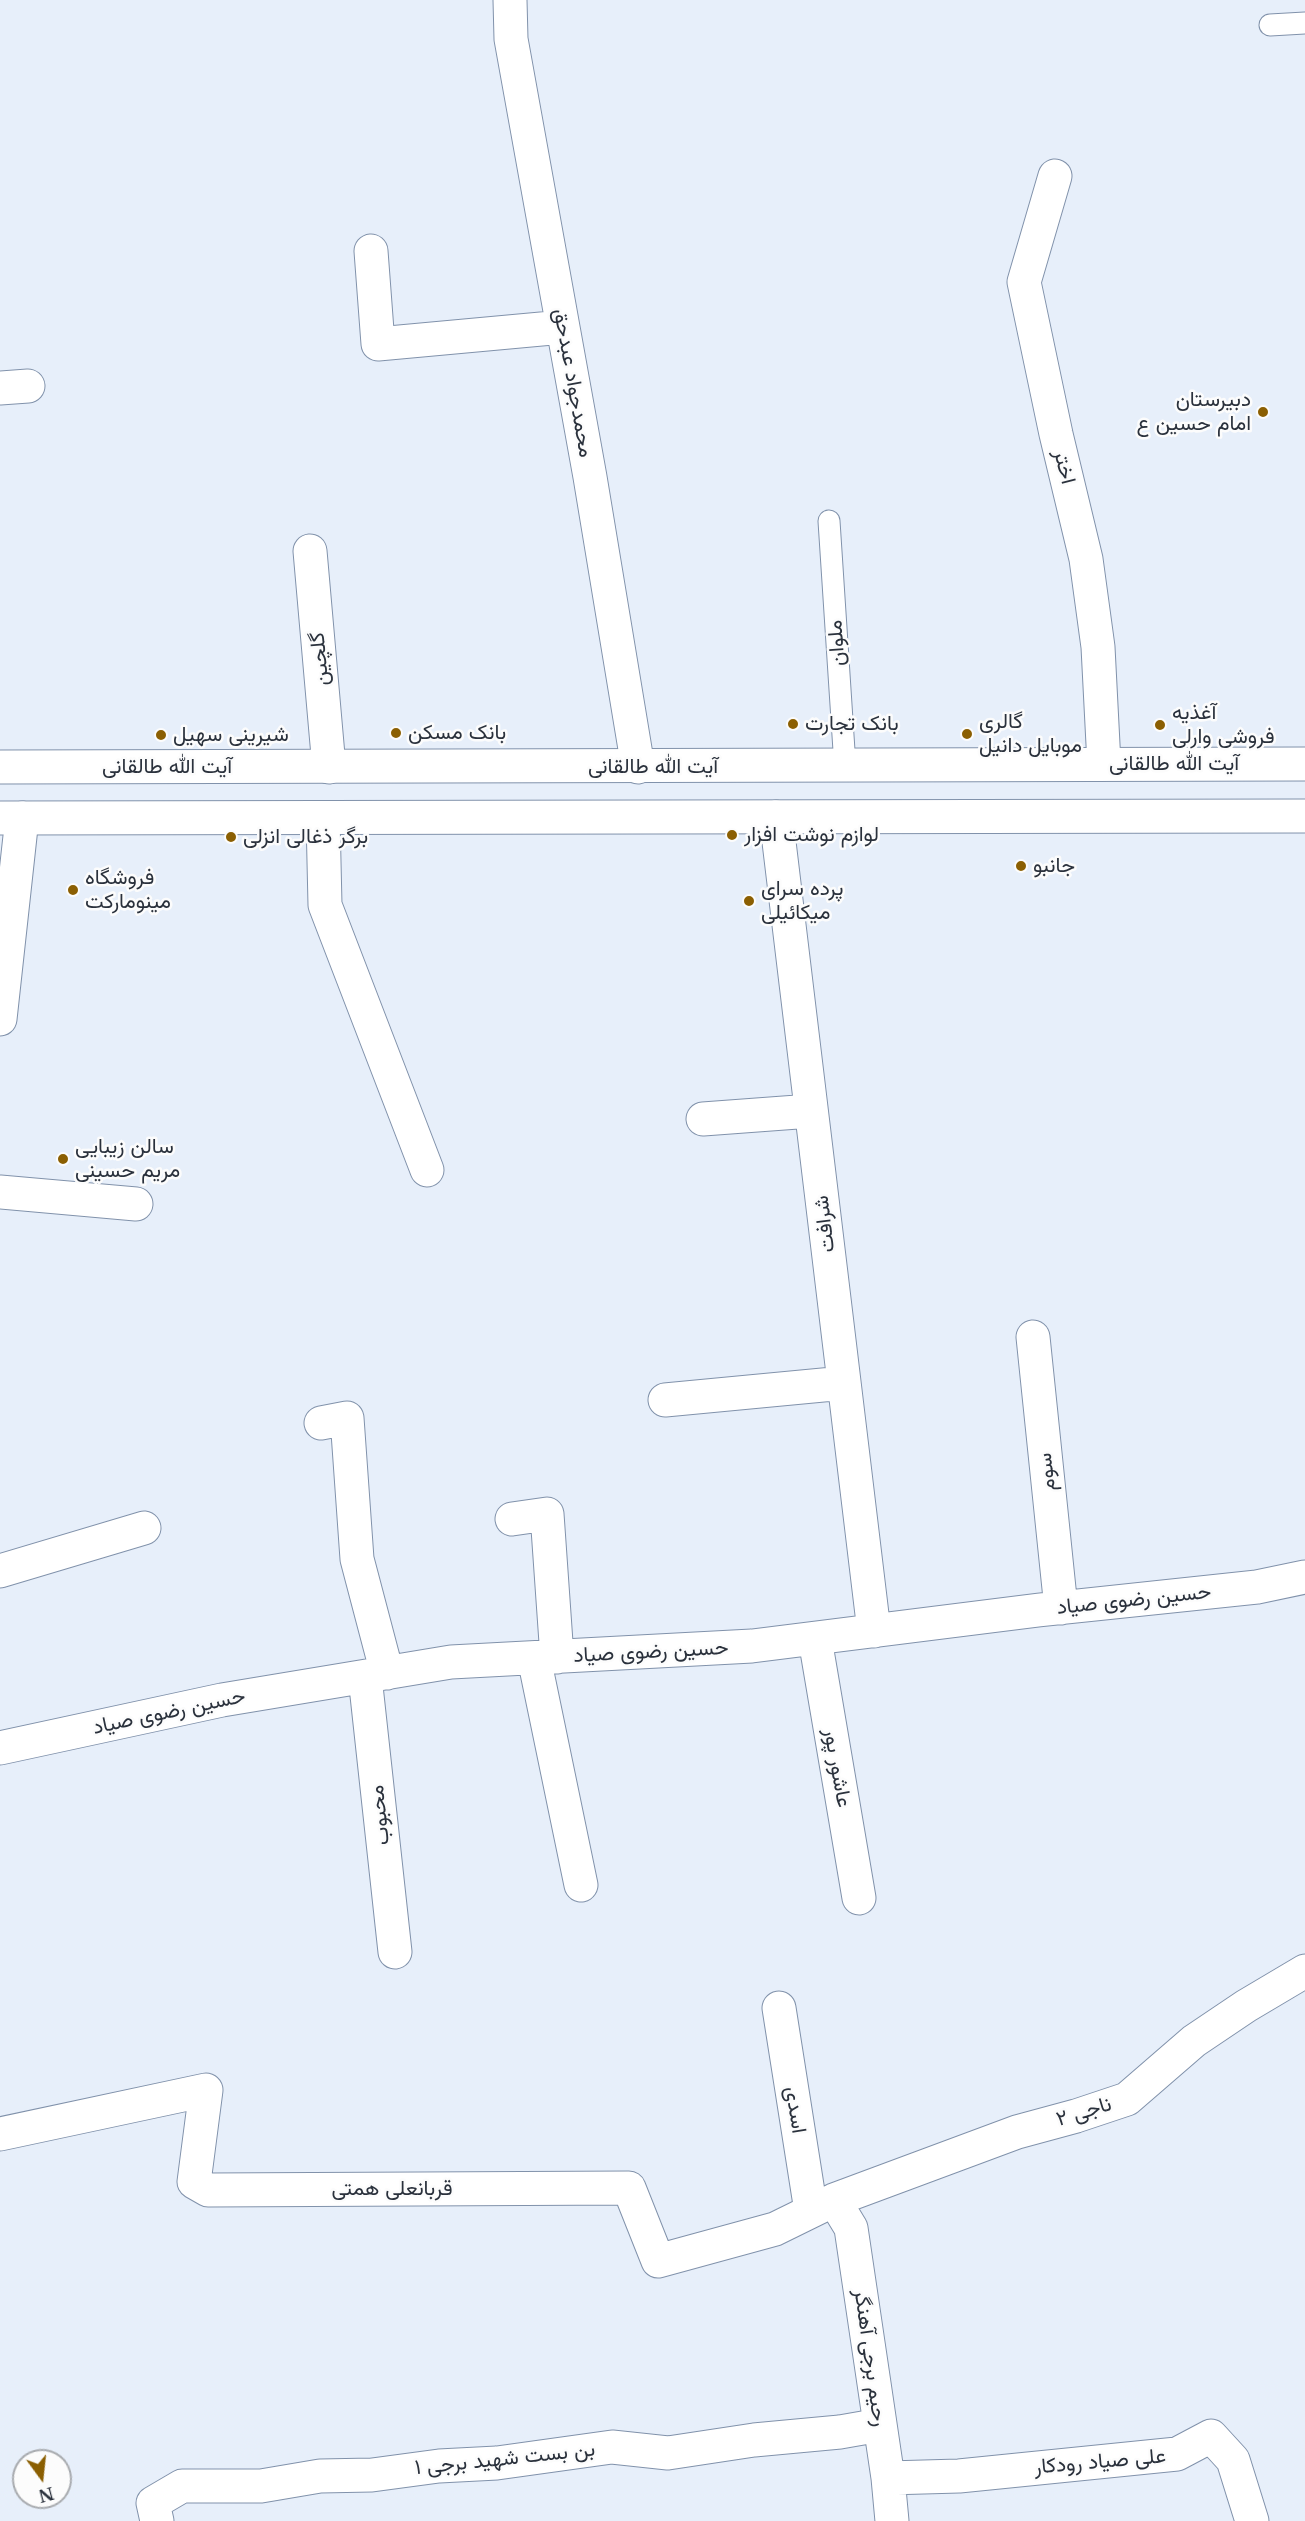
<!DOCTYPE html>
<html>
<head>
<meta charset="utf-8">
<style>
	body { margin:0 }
	#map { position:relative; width:1305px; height:2521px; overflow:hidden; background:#e7effa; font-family:"Libre Baskerville",serif }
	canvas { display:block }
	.north { position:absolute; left:12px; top:2449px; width:60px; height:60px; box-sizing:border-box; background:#fcfcfc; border:2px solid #a8abaf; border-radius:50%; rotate:165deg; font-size:16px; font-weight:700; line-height:24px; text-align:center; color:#2a313c }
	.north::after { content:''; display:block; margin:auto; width:21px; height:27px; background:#8b5f02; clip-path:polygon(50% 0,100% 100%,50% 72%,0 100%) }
</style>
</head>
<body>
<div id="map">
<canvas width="1305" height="2521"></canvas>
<div class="north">N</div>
</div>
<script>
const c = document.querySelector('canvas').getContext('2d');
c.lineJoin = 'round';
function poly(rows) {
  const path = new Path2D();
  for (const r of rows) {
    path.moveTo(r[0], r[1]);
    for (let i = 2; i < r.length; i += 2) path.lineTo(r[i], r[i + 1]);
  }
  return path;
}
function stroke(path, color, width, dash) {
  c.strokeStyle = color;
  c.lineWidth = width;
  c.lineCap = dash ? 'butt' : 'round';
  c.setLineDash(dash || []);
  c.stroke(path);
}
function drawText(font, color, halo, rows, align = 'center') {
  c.font = font + ' "Libre Baskerville",Vazirmatn,serif';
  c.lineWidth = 5;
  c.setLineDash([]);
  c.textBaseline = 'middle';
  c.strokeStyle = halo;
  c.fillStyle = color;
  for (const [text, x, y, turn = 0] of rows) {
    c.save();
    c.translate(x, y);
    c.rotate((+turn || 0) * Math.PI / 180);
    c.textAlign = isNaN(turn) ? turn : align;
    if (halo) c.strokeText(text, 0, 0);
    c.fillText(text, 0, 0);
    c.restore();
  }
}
const lane = poly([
	[1270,25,1305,23],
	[829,521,845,766]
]);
const street = poly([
	[510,0,511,39,590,477,638,767],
	[1055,176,1024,282,1056,434,1086,559,1098,647,1104,764],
	[371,251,378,344,563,327],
	[0,388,28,386],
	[310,551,329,767],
	[776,817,874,1631],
	[323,818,325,905,427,1170],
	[703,1119,811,1111],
	[0,1192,136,1204],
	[1033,1337,1061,1608],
	[665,1400,844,1383],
	[321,1423,347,1418,357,1559,387,1673],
	[512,1519,547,1514,557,1657],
	[0,1571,144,1528],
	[815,1639,859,1898],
	[534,1658,581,1885],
	[365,1677,395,1952],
	[0,1748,222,1700,451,1662,752,1646,1039,1610,1257,1587,1305,1577],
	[779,2008,811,2211],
	[0,2134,206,2090,194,2182,208,2190,629,2188,658,2261,775,2229,834,2200,1017,2132,1076,2116,1127,2099,1194,2041,1246,2006,1305,1971],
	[834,2200,851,2228,888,2478,892,2521],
	[888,2478,959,2476,1177,2454,1211,2436,1233,2460,1252,2521],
	[157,2521,153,2503,182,2486,261,2486,320,2476,372,2475,439,2466,497,2463,612,2447,668,2453,754,2440,840,2432,880,2425]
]);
const secondary = poly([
	[0,1019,22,818]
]);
const primary = poly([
	[0,767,1305,764],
	[0,818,1305,816]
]);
stroke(lane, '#8192ab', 23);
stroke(street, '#8192ab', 35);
stroke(secondary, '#8192ab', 35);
stroke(primary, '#8192ab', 35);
stroke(lane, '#fff', 21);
stroke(street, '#fff', 33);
stroke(secondary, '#fff', 33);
stroke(primary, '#fff', 33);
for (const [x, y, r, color] of [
	[1263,412,6,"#8b5f02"],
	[793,724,6,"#8b5f02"],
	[1160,725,6,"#8b5f02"],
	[396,733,6,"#8b5f02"],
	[967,734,6,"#8b5f02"],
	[161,735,6,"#8b5f02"],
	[732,835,6,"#8b5f02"],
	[231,837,6,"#8b5f02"],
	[1021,866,6,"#8b5f02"],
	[73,890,6,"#8b5f02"],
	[749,901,6,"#8b5f02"],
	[63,1159,6,"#8b5f02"]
]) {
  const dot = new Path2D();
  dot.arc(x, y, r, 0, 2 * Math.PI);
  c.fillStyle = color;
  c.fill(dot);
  stroke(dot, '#fcfcfc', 2);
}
drawText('21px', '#2a313c', '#fcfcfc', [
	["محمدجواد عبدحق",573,383,80],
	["اختر",1064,467,76],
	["ملوان",837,643,-94],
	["گلچین",320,659,-95],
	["آیت الله طالقانی",1174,764],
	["آیت الله طالقانی",167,767],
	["آیت الله طالقانی",653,767],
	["شرافت",825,1224,-97],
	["سوم",1047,1472,-96],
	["حسین رضوی صیاد",1134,1600,-6],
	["حسین رضوی صیاد",651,1652,-3],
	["حسین رضوی صیاد",169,1712,-12],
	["عاشور پور",837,1768,80],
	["محبوب",380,1815,-96],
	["اسدی",795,2110,81],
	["ناجی ۲",1084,2112,-17],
	["قربانعلی همتی",392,2189],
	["رحیم برجی آهنگر",870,2358,82],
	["بن بست شهید برجی ۱",505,2459,-6],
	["علی صیاد رودکار",1100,2462,-5]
]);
drawText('21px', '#2a313c', '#fcfcfc', [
	["دبیرستان",1251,400,"right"],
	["امام حسین ع",1251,424,"right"],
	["آغذیه",1172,713],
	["فروشی وارلی",1172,737],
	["گالری",979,722],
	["موبایل دانیل",979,746],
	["بانک تجارت",805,724],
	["بانک مسکن",408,733],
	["شیرینی سهیل",173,735],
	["لوازم نوشت افزار",744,835],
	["برگر ذغالی انزلی",243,837],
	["جانبو",1033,866],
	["فروشگاه",85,878],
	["مینومارکت",85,902],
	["پرده سرای",761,889],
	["میکائیلی",761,913],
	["سالن زیبایی",75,1147],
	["مریم حسینی",75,1171]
], 'left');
</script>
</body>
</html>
